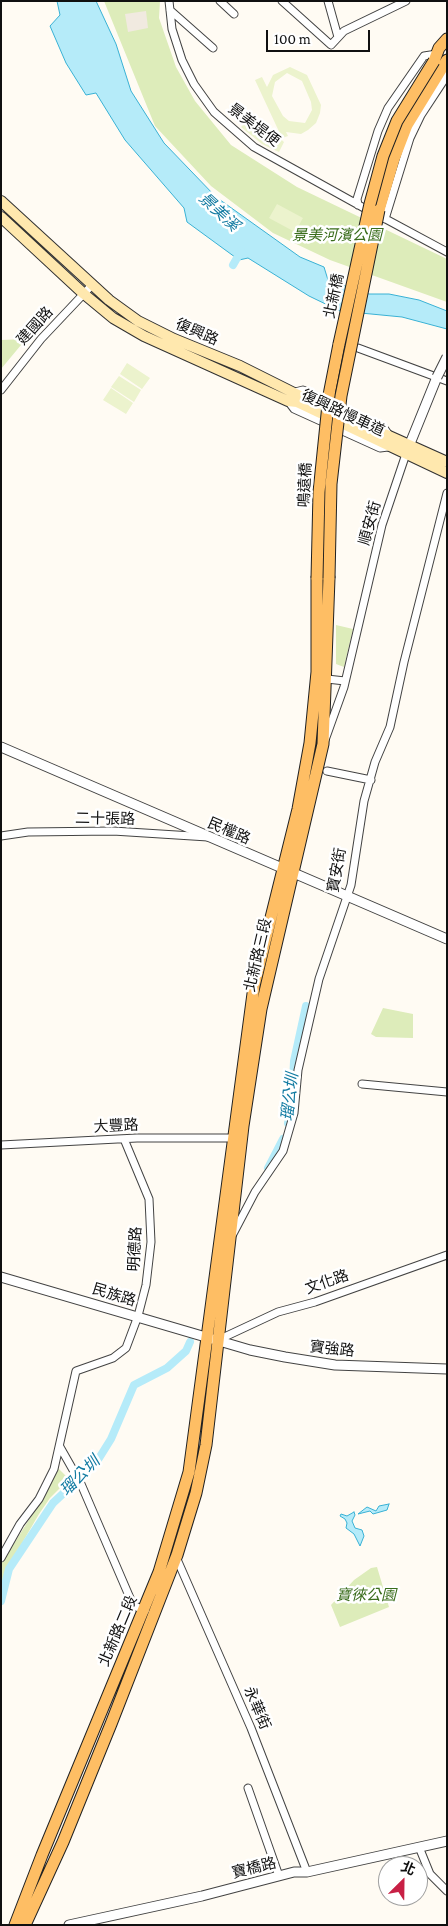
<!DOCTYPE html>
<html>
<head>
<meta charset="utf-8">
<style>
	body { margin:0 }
	#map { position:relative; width:448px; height:1926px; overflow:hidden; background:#fffbf3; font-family:"Crimson Pro","Noto Sans TC",serif }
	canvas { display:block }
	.frame { position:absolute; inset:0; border:2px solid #101010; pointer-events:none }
	.north { position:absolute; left:378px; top:1856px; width:50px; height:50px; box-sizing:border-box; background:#fff; border:1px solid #9f9f9f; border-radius:50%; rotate:23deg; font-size:14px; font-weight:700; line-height:20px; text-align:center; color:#101010 }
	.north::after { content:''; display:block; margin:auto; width:18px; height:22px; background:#c82045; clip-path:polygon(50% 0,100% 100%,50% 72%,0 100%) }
	.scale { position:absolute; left:266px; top:30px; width:104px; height:22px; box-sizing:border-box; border:2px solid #101010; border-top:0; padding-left:6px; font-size:15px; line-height:18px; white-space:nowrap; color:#101010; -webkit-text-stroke:4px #fff; paint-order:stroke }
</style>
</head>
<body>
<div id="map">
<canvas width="448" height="1926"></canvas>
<div class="frame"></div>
<div class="north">北</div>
<div class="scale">100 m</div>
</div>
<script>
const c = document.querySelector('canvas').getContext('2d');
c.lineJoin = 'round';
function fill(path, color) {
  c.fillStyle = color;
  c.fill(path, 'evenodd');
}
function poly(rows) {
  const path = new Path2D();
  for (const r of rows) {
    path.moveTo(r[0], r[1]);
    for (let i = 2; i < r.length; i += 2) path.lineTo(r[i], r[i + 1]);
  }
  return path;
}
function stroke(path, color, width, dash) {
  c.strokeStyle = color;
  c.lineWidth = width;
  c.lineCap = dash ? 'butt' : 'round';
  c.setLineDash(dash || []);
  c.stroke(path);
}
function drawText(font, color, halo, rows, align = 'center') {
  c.font = font + ' "Crimson Pro","Noto Sans TC",serif';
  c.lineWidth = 5;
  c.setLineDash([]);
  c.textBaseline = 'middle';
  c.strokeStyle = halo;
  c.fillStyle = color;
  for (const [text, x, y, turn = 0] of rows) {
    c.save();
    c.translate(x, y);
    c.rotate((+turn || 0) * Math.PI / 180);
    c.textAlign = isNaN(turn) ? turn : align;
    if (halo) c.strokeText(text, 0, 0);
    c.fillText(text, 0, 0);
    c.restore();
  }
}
fill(poly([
	[104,1,160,1,159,18,176,67,195,101,231,145,297,187,447,259,447,302,330,260,273,233,211,186,155,126],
	[26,339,1,369,1,340],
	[336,625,353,629,344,667,336,664],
	[383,1008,413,1014,413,1038,376,1037,371,1034],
	[58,1468,69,1479,50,1498,39,1514,14,1557,1,1588,1,1564,44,1496],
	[377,1567,389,1607,340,1627,331,1605,354,1580,371,1568]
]), '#ddecba');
fill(poly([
	[290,67,307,75,321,105,320,113,316,123,308,130,301,134,286,132,288,136,282,138,255,80,262,77,267,87,273,75],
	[287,73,302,81,311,102,312,110,305,123,289,121,283,116,272,96,275,82],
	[253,115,284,142,279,152,262,144,241,127],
	[277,204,303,218,295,232,269,218],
	[127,363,150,378,142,389,120,374],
	[119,376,141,390,134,402,111,387],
	[111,388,133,403,126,414,103,400]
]), '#ecf3cd');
fill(poly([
	[146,11,148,28,128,32,125,14]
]), '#f1eae0');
const water = poly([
	[57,1,96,1,116,44,131,91,164,143,216,197,300,257,324,267,328,280,369,294,389,294,419,300,447,311,447,329,402,317,340,311,309,296,248,258,239,260,187,222,184,208,125,140,96,93,86,95,66,63,50,26,60,15,57,1],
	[389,1504,387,1510,373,1514,370,1511,358,1514,367,1507,376,1511,379,1506,389,1504],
	[354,1512,355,1515,352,1521,355,1528,362,1530,364,1536,360,1546,354,1534,346,1528,347,1523,345,1519,340,1516,341,1514,347,1516,354,1512]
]);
fill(water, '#b5ebf9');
stroke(water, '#39b1d4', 1);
stroke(poly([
	[233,265,241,251],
	[288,1123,292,1106,294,1061,306,1006],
	[268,1168,283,1139],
	[1,1601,9,1569,53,1503,96,1463,111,1439,134,1385,167,1368,186,1351,190,1342]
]), '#b5ebf9', 8);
const minor = poly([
	[169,1,172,29,182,60,194,84,214,112,254,147,364,208],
	[220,1,234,14],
	[282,1,331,45,344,31,406,1],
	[328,1,338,37],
	[170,10,213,48],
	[358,205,357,199,378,131,388,108,424,56,437,54],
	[382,217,447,252],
	[385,219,410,138,421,115,446,77,446,63],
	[358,348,447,381],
	[1,390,41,339,93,284],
	[295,392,303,390,384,428,389,435],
	[288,401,294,409,380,448,388,447],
	[326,683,327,679,345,681],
	[325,740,344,687,382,525,406,454],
	[327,771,371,780],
	[1,836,28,832,113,831,208,837],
	[362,1084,447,1092],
	[1,1145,137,1138,233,1138],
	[233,1234,255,1192,283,1151,294,1113,298,1070,319,979,351,885,364,801,375,762,390,727,404,662,447,493],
	[218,1340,278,1312,315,1302,447,1255],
	[60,1447,81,1484,133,1605,145,1611],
	[176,1557,251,1728,307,1872],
	[1,1558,20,1524,39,1499,54,1469,76,1371,113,1358,126,1348,138,1316,146,1285,151,1242,149,1199,124,1139],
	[248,1788,279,1876],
	[419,1847,430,1874,447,1891]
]);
const tertiary = poly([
	[407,451,437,377],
	[1,747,447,939],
	[1,1277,250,1350,285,1357,335,1365,447,1369],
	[69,1925,202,1896,294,1872,307,1872,447,1841]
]);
const secondary = poly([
	[1,201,109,300,138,321,174,339,240,366,300,396,447,462],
	[1,217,84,294,113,318,144,336,288,401,297,402,447,473]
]);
const primary = poly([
	[434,61,439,48,447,39],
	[379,210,394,159,407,125,447,60],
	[329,395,339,344],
	[15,1925,42,1855,159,1572,189,1472,254,986,298,809,310,743,317,672,317,578],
	[25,1925,63,1842,111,1724,177,1555,196,1493,206,1445,243,1126,261,1009,323,744,329,578]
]);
stroke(minor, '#434343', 9);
stroke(tertiary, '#434343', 11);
stroke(secondary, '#323232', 12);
stroke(primary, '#212121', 13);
stroke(minor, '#fff', 7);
stroke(tertiary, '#fff', 9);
stroke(secondary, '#ffe8ae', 10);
stroke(primary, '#febe64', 11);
const tertiaryBridge = poly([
	[437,377,447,357]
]);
const primaryBridge = poly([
	[339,344,370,204,383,156,397,121,434,61],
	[317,578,319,492,329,395],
	[329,578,331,484,341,396,379,210]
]);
stroke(tertiaryBridge, '#434343', 11, []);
stroke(primaryBridge, '#212121', 13, []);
stroke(tertiaryBridge, '#fff', 9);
stroke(primaryBridge, '#febe64', 11);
drawText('15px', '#101010', '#fff', [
	["景美堤便",254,125,37],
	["北新橋",334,296,-78],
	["建國路",35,326,-48],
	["復興路",197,332,23],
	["復興路慢車道",343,413,25],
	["鳴遠橋",305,485,-87],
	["順安街",370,523,-75],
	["二十張路",105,819,1],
	["民權路",229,831,23],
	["寶安街",337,870,-80],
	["北新路三段",258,955,-77],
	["大豐路",116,1126,-3],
	["明德路",135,1249,-87],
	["文化路",327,1282,-19],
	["民族路",114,1295,17],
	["寶強路",332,1349,6],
	["北新路二段",118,1631,-67],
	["永華街",257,1708,67],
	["寶橋路",254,1868,-14]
]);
drawText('italic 15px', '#3a6d1c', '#fff', [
	["景美河濱公園",337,235],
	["寶徠公園",366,1595]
]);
drawText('italic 16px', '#127ba2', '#fff', [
	["景美溪",219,212,43],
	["瑠公圳",290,1097,-83],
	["瑠公圳",80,1476,-45]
]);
</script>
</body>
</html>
